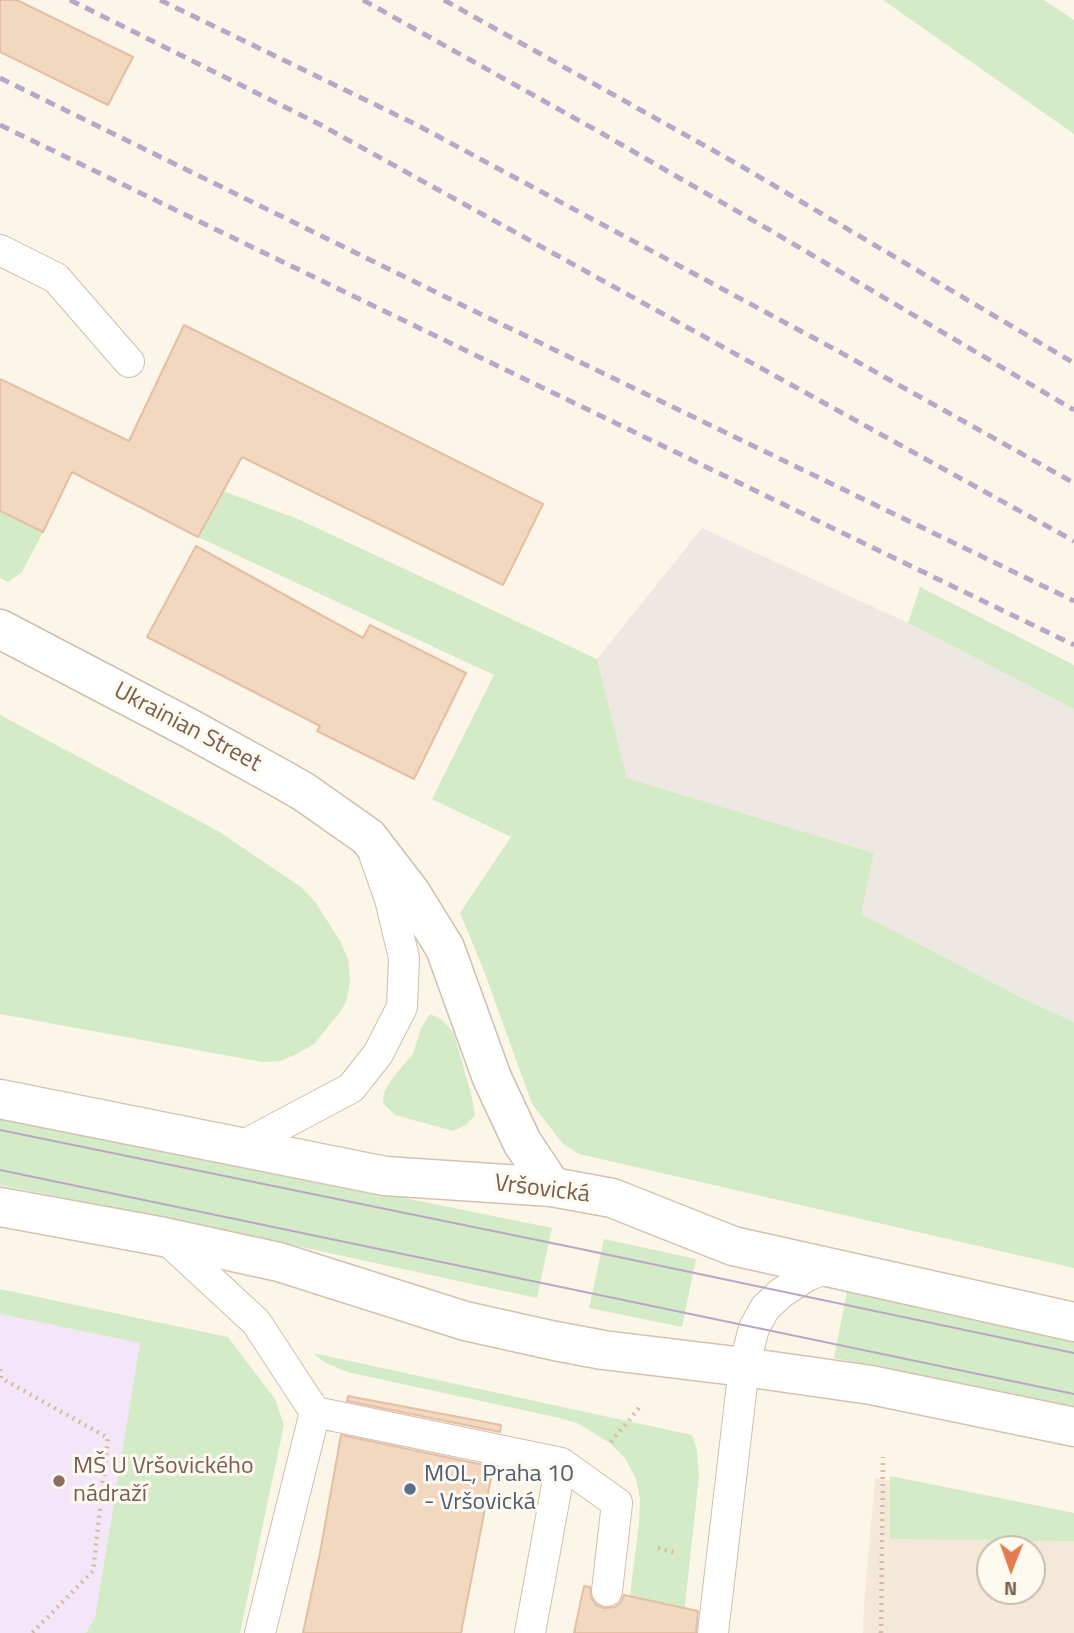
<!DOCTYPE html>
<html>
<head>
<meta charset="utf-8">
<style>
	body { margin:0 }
	#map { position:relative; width:1074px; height:1633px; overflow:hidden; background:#fcf6e9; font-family:"Titillium Web",sans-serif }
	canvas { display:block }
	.north { position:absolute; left:976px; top:1535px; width:70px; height:70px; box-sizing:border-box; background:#fffaf0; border:2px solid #c9bcae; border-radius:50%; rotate:181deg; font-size:19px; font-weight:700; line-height:28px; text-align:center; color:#785e4c }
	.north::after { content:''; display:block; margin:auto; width:24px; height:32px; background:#e57a50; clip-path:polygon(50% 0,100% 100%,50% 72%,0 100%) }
</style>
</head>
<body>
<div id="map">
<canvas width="1074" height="1633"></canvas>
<div class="north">N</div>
</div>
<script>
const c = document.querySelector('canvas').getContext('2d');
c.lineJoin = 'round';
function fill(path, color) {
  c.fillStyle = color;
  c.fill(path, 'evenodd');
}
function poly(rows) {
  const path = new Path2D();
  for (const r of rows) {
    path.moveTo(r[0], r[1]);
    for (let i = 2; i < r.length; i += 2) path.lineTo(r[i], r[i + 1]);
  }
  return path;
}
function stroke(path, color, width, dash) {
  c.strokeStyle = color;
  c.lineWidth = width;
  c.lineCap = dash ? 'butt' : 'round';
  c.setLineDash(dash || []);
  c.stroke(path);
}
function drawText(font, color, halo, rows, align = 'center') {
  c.font = font + ' "Titillium Web",sans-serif';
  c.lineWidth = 6;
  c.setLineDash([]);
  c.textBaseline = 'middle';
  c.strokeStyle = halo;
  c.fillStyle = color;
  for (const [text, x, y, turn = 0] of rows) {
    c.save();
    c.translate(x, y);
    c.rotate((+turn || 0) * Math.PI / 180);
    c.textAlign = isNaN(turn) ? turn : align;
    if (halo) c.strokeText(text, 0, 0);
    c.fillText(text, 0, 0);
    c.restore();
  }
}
fill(poly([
	[875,1478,1074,1520,1074,1633,863,1633,864,1605],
	[990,1549,1032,1549,1032,1591,990,1591]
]), '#f4e9d8');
fill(poly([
	[702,528,908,623,1074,709,1074,1022,1028,1001,860,914,874,853,627,778,597,659]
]), '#eee8e2');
fill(poly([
	[0,1314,140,1343,95,1618,86,1633,0,1633]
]), '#f3e6f9');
fill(poly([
	[883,0,1044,0,1074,20,1074,134],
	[223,491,298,519,597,659,627,778,874,853,861,914,1028,1001,1074,1022,1074,1268,579,1154,563,1144,532,1104,484,971,460,913,511,837,432,799,494,675,198,537],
	[0,512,43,532,22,572,8,582,0,578],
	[920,587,1074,665,1074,709,908,623],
	[0,715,218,831,301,887,316,903,340,941,348,959,350,980,347,999,341,1011,314,1044,295,1055,280,1061,262,1062,0,1014],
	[430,1014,441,1019,454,1033,471,1094,475,1115,466,1125,453,1131,395,1115,383,1103,384,1092,394,1076,413,1054,421,1028],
	[0,1116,552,1228,537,1298,204,1226,0,1185],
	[604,1239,696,1259,682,1327,589,1308],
	[0,1289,228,1337,275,1399,284,1425,240,1633,86,1633,95,1618,140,1343,0,1314],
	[847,1291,1074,1341,1074,1407,834,1358],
	[313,1353,692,1435,697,1450,699,1476,682,1633,622,1633,630,1595,639,1523,640,1499,636,1479,625,1458,610,1443,577,1423,555,1417,347,1372,324,1362],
	[890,1476,1074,1513,1074,1541,890,1539]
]), '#d3ebc7');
const building = poly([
	[0,0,17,0,133,57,108,105,0,52,0,0],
	[184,325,543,504,503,585,242,457,198,537,72,472,43,532,0,511,0,379,129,441,184,325],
	[196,546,363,638,370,625,466,673,414,779,317,731,320,726,147,637,196,546],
	[348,1396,501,1425,500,1432,347,1401,348,1396],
	[341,1435,493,1467,461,1633,303,1633,320,1553,341,1435],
	[584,1586,590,1587,591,1597,596,1605,604,1608,615,1607,621,1602,624,1595,698,1611,696,1633,574,1633,584,1586]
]);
fill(building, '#f2d7c1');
stroke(building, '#e4bfa1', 2);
const lane = poly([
	[0,250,56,278,129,362],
	[242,1146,351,1088,378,1054,402,1007,404,958,390,899,375,857],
	[164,1237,256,1322,315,1412,561,1463,530,1633],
	[561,1463,617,1503,607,1591],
	[260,1633,315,1412],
	[713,1633,744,1367,754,1328,765,1308,781,1293,807,1276,827,1268]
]);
const street = poly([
	[0,629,189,728,285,781,304,792,368,837,411,893,445,948,492,1078,522,1142,552,1187]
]);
const secondary = poly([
	[0,1099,385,1176,552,1187,612,1198,733,1246,1074,1322],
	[0,1207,164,1237,279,1262,465,1321,555,1341,603,1350,744,1367,871,1385,1074,1427]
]);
stroke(lane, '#cfbfae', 32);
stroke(street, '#cfbfae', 41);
stroke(secondary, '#d5c1ae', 41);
stroke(poly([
	[0,1369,1,1378,108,1438,93,1571,32,1633],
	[611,1442,639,1408],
	[658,1548,677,1553],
	[881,1633,883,1457]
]), '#d7bba3', 4.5, [2, 5]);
stroke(lane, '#fff', 30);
stroke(street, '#fff', 38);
stroke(secondary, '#fff', 38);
stroke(poly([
	[0,1130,576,1248,1074,1353],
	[0,1170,1074,1394]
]), '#baa7c7', 2);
stroke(poly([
	[70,0,321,125,1074,541],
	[160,0,417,125,838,351,1074,483],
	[363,0,603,134,768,229,1074,410],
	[444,0,741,166,1074,363],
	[0,78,466,307,1074,601],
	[0,125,1074,645]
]), '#baa7c7', 5, [10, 7]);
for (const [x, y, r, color] of [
	[59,1481,7,"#8d6e63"],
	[410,1489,7,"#5c6f8a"]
]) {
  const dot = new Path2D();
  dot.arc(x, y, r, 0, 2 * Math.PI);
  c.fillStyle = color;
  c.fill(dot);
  stroke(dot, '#fffaf0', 2.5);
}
drawText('24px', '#785e4c', '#fffaf0', [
	["Ukrainian Street",187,728,28],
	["Vršovická",542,1190,7]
]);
drawText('24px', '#785e54', '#fffaf0', [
	["MŠ U Vršovického",73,1467],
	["nádraží",73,1495]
], 'left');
drawText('24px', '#4e5e75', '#fffaf0', [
	["MOL, Praha 10",424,1475],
	["- Vršovická",424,1503]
], 'left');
</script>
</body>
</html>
